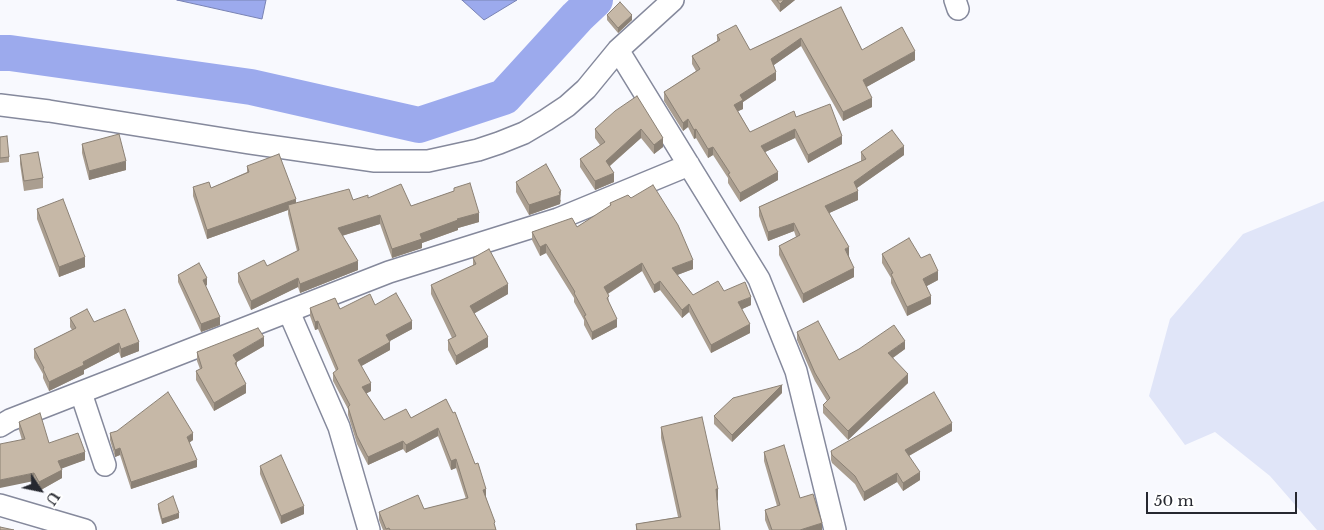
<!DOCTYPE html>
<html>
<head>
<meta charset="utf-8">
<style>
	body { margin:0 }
	#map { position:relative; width:1324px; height:530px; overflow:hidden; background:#f8f9fe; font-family:"Libre Baskerville",serif }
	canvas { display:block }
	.north { position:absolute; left:15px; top:465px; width:50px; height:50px; -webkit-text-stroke:4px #fff; paint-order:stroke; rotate:124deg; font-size:14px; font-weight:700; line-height:20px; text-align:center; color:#262830 }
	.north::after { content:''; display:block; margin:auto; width:18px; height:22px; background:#262830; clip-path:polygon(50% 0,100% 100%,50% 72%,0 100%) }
	.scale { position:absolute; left:1146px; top:492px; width:151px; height:22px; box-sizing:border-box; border:2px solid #262830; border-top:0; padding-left:6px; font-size:15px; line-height:18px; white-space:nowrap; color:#262830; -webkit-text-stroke:4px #fff; paint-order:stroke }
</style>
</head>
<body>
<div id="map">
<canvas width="1324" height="530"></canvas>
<div class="north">U</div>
<div class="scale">50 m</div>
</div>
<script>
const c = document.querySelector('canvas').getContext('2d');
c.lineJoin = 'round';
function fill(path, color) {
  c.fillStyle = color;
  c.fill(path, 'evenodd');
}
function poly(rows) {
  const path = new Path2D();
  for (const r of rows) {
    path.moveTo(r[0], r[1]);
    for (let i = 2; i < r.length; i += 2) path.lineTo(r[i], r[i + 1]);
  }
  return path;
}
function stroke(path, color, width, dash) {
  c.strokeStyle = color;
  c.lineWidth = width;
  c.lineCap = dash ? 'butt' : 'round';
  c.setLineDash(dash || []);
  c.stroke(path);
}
fill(poly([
	[1324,201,1324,530,1317,530,1270,476,1215,432,1185,445,1149,396,1170,319,1243,234]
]), '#e0e5f8');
const water = poly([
	[177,0,266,0,262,19,177,0],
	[462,0,517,0,484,20,462,0]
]);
fill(water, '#9caaed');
stroke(water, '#7983b4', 1);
stroke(poly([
	[0,53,10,53,251,87,419,125,504,97,577,17,595,0]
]), '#9caaed', 36);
const street = poly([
	[955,0,958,9],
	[618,50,759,279,796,371,835,530],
	[0,105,49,111,249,143,375,161,428,161,478,150,499,143,524,133,546,120,567,106,586,89,618,50,673,0],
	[289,312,339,427,369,530],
	[81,393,105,465],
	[0,426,10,420,389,272,558,219,689,165],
	[0,505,85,530]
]);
stroke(street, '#85899c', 24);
stroke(street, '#fff', 21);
fill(poly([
	[771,0,795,0,780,12],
	[841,7,862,50,915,60,866,87,872,107,843,121,801,46,774,65,776,80,743,102,743,109,738,111,750,132,796,117,842,144,808,163,795,138,765,152,778,180,740,202,728,183,728,178,713,155,708,158,696,138,694,139,688,127,683,131,664,101,664,92,696,71,692,64,692,56,717,41,717,35,750,50],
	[607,15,632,20,618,33,607,20],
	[637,96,663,147,654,154,641,138,610,166,614,182,595,190,580,167,580,159,600,145,595,138,595,129],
	[0,137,9,157,9,162,0,163],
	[82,144,126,170,89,180,82,153],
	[861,152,904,155,857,188,858,200,829,213,849,256,854,277,803,303,779,255,779,246,796,237,794,231,768,241,759,216,759,207,861,161],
	[20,155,43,178,43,188,24,191,20,164],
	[247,166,296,203,353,200,368,198,411,206,454,191,454,188,479,222,458,228,458,230,422,243,422,248,392,258,380,224,342,236,358,270,300,293,298,287,251,310,238,282,238,273,267,266,297,251,288,214,288,210,207,239,193,196,193,187,211,188,247,172],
	[516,182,561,200,560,204,529,215,516,192],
	[631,198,693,269,677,275,693,295,724,291,751,305,742,309,750,333,711,353,689,312,682,318,660,290,654,293,642,271,608,294,609,303,617,327,592,340,584,325,584,320,574,302,574,298,546,253,540,256,532,240,532,232,577,227,610,206,610,203],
	[37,209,85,267,59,277,37,219],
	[882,254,921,258,938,280,927,286,931,304,907,316,891,283,891,278,882,263],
	[473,258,508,294,474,313,488,347,456,365,448,350,448,340,452,338,431,294,431,285,473,266],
	[178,275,207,285,205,286,220,325,201,332,178,282],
	[375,305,412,329,390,341,390,350,361,366,371,391,366,393,384,420,411,418,446,399,486,497,496,530,383,530,379,520,379,512,424,509,466,499,456,468,451,470,438,436,406,453,403,449,368,465,357,444,348,415,348,409,333,381,333,373,336,371,318,329,315,330,310,316,310,308,340,309],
	[70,318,94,322,139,351,121,358,119,352,84,370,84,374,49,391,43,378,43,374,34,358,34,349,72,330,70,327],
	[797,332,839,360,905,349,893,358,908,383,848,440,823,413,823,405,827,401,815,381,797,340],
	[264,346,237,362,237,367,246,393,214,411,196,380,196,371,200,369,197,361,197,352],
	[782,393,732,442,714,424,714,416],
	[19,422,49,443,85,460,61,468,62,478,39,491,34,481,19,430],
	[661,427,718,500,717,501,720,530,636,530,636,524,678,517,661,438],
	[952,431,909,456,920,480,903,491,897,482,864,501,855,484,832,463,831,460,831,451],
	[110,433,193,440,189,443,197,467,131,489,120,455,115,457,110,440],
	[764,452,800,498,822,530,769,530,765,520,765,510,777,506,764,461],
	[260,466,304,514,281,524,260,474],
	[158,504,179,518,162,524,158,509]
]), '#aa9e90');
fill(poly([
	[784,0,795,0,780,12,780,4],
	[632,15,632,20,618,33,618,28],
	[801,38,801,46,771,67,771,59],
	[915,51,915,60,863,89,863,80],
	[776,72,776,80,743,102,743,109,734,113,734,105,740,95],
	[872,98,872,107,843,121,843,112],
	[688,119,688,127,683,131,683,123],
	[641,129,641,138,606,169,606,161],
	[696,129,696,138,694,139,694,130],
	[795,129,795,138,761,154,761,146],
	[842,136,842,144,808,163,808,155],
	[663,138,663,147,654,154,654,145],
	[904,146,904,155,854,190,854,182],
	[713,147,713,155,708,158,708,149],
	[126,161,126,170,89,180,89,171],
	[778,172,778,180,740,202,740,193],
	[614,173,614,182,595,190,595,181],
	[561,191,560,204,529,215,529,205],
	[858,191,858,200,825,215,825,206],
	[296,199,296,208,288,205,288,210,207,239,207,230],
	[479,213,479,222,458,228,458,230,422,243,422,248,392,258,392,249,420,234,457,219],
	[380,215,380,224,338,237,338,228],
	[794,223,794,231,768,241,768,232],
	[546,244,546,253,540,256,540,247],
	[849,247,849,256,845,258,845,249],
	[85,257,85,267,59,277,59,267],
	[693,260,693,269,672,277,672,268],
	[358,261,358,270,300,293,300,284],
	[642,263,642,271,604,296,604,287],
	[854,268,854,277,803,303,803,294],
	[938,271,938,280,923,288,923,279],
	[207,278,207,285,203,288,203,280],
	[298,278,298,287,251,310,251,301],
	[660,281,660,290,654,293,654,285],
	[508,284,508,294,470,316,470,306],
	[931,296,931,304,907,316,907,307],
	[751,297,751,305,738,311,738,302],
	[689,304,689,312,682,318,682,310],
	[220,317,220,325,201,332,201,324],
	[617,319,617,327,592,340,592,332],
	[318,321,318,329,315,330,315,322],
	[412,321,412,329,386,343,386,335],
	[750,324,750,333,711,353,711,345],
	[264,337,264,346,233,364,233,355],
	[488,337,488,347,456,365,456,356],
	[905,341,905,349,888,361,888,353],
	[139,342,139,351,121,358,121,349],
	[390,342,390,350,358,368,358,360],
	[119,343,119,352,84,370,84,374,49,391,49,382,83,362],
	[908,374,908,383,848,440,848,431],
	[371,383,371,391,362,396,362,387],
	[246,384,246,393,214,411,214,403],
	[782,385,782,393,732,442,732,435],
	[952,423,952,431,905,458,905,450],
	[438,428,438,436,406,453,406,445],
	[193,433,193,440,187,444,187,437],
	[403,441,403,449,368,465,368,457],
	[120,448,120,455,115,457,115,450],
	[85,452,85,460,58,470,58,461],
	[456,459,456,468,451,470,451,461],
	[197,460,197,467,131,489,131,482],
	[62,470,62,478,39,491,39,482],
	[920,472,920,480,903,491,903,483],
	[34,473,34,481,0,488,0,480],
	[897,473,897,482,864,501,864,492],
	[486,489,486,497,483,498,483,490],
	[716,489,718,489,718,500,716,501],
	[304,506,304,514,281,524,281,516],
	[179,513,179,518,162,524,162,519],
	[822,523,822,530,800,530]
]), '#8b8175');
const building = poly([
	[777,0,784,0,780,4,777,0],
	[620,2,632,15,618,28,607,15,620,2],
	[841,7,862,50,902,27,915,51,863,80,872,98,843,112,801,38,771,59,776,72,740,95,743,100,734,105,750,132,794,111,796,117,830,104,842,136,808,155,795,129,761,146,778,172,740,193,728,174,730,173,713,147,708,149,696,129,694,130,688,119,683,123,664,92,700,69,692,56,720,40,717,35,736,25,750,50,841,7],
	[637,96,663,138,654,145,641,129,606,161,614,173,595,181,580,159,605,142,595,129,615,111,637,96],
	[892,130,904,146,854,182,858,191,825,206,849,247,845,249,854,268,803,294,779,246,800,235,794,223,768,232,759,207,866,159,861,152,892,130],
	[119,134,126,161,89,171,82,144,119,134],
	[7,136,9,157,0,158,0,137,7,136],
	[38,152,43,178,24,181,20,155,38,152],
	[279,154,296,199,207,230,193,187,209,182,211,188,249,172,247,166,279,154],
	[546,164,561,191,559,192,560,195,529,205,516,182,546,164],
	[470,183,479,213,457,219,458,220,420,234,422,239,392,249,380,215,338,228,358,261,300,284,298,278,251,301,238,273,264,260,267,266,299,250,288,205,349,189,353,200,368,195,368,198,401,184,411,206,454,191,454,188,470,183],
	[653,185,678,225,693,260,672,268,693,295,718,281,724,291,745,282,751,297,738,302,750,324,711,345,689,304,682,310,660,281,654,285,642,263,604,287,609,296,607,298,617,319,592,332,584,316,586,315,574,293,575,292,546,244,540,247,532,232,572,218,577,227,611,205,610,203,628,195,631,198,653,185],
	[63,199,85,257,59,267,37,209,63,199],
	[909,238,921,258,930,254,938,271,923,279,931,296,907,307,891,274,893,273,882,254,909,238],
	[489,249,508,284,470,306,488,337,456,356,448,340,456,336,431,285,476,264,473,258,489,249],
	[199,263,207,278,203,280,220,317,201,324,178,275,199,263],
	[396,293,412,321,386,335,390,342,358,360,371,383,362,387,384,420,406,409,411,418,446,399,453,413,455,412,475,464,478,463,486,489,483,490,495,522,494,523,496,530,390,530,389,528,386,529,379,512,418,495,424,509,468,498,456,459,451,461,438,428,406,445,403,441,368,457,357,436,348,407,350,405,333,373,338,369,318,321,315,322,310,308,335,298,340,309,370,294,375,305,396,293],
	[87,309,94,322,125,309,139,342,121,349,119,343,83,362,84,365,49,382,43,369,44,368,34,349,76,328,70,318,87,309],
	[818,321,839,360,859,349,894,325,905,341,888,353,908,374,848,431,823,405,830,398,815,373,797,332,818,321],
	[258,328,264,337,233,355,237,362,235,363,246,384,214,403,196,371,202,368,197,352,258,328],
	[782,385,732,435,714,416,733,398,782,385],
	[168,392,193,433,187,437,197,460,131,482,120,448,115,450,110,433,117,431,168,392],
	[934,392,952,423,905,450,920,472,903,483,897,473,864,492,855,476,832,455,831,451,934,392],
	[40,413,49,443,78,433,85,452,58,461,62,470,39,482,34,473,0,480,0,444,25,439,19,422,40,413],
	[702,417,718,489,716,489,720,530,637,530,636,524,681,517,661,427,702,417],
	[784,445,800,498,813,494,822,523,800,530,772,530,765,510,780,505,764,452,784,445],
	[281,455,304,506,281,516,260,466,281,455],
	[173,496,179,513,162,519,158,504,173,496],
	[0,527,14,530,0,530,0,527]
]);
fill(building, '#c6b8a7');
stroke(building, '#8b8175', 1);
</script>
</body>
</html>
